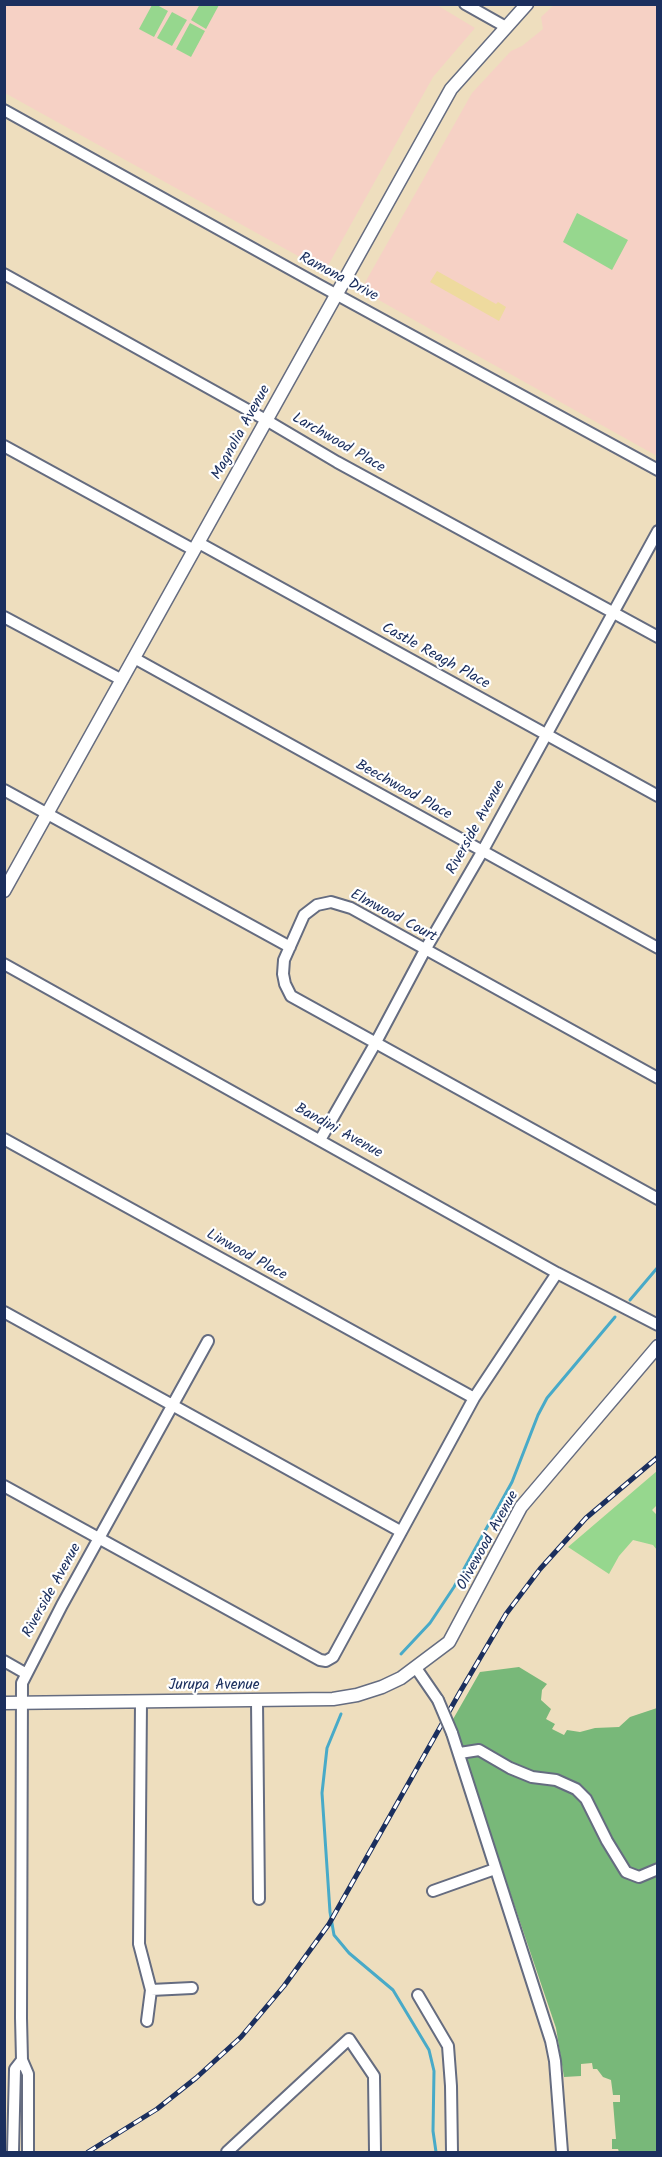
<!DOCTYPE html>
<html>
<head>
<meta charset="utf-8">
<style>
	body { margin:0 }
	#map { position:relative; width:662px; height:2157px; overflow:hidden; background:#eedebe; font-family:Kalam,sans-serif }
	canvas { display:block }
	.frame { position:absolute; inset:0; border:6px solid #1b2f5e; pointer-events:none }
</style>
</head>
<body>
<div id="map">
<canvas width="662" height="2157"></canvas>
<div class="frame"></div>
</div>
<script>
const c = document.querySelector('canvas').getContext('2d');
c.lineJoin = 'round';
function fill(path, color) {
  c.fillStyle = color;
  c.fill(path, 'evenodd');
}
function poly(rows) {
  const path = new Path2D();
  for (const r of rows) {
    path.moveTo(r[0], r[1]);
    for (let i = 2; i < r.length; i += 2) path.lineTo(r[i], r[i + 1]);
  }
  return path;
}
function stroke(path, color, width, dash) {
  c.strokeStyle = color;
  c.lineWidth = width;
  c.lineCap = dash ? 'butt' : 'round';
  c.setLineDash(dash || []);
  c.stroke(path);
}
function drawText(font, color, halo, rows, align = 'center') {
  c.font = font + ' Kalam,sans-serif';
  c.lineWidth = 4.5;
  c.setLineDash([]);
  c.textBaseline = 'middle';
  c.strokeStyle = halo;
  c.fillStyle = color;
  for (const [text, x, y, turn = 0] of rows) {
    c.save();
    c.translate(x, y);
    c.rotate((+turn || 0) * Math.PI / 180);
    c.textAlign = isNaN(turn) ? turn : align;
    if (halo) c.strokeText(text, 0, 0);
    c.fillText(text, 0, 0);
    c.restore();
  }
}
fill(poly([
	[435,4,475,28,433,77,325,271,5,93,5,5],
	[554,5,657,5,657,456,444,337,363,291,362,288,472,93,511,51,522,46,543,29,541,17]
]), '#f6d1c5');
fill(poly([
	[200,4,219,5,206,29,191,20],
	[152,5,157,5,168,11,154,37,139,29],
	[172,12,187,20,172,46,157,38],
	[190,23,205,31,191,57,176,49],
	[577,213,628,240,612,270,563,242],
	[657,1471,657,1505,652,1510,657,1515,657,1550,653,1545,633,1540,619,1556,609,1574,568,1547]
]), '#96d78e');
fill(poly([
	[519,1667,547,1684,542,1690,541,1700,551,1709,546,1719,555,1724,552,1729,564,1735,567,1730,580,1732,595,1728,619,1727,630,1717,657,1708,657,2152,619,2152,618,2149,612,2149,612,2139,616,2139,613,2102,620,2102,620,2095,613,2095,611,2080,603,2077,597,2069,593,2069,592,2063,581,2064,581,2076,564,2077,556,2028,452,1721,480,1672]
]), '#78b879');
fill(poly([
	[437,271,496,304,498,302,506,307,499,321,430,282]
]), '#eeda9e');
stroke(poly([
	[630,1300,658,1267],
	[401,1654,430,1623,454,1587,512,1482,538,1415,547,1398,615,1317],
	[341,1714,327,1748,322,1793,330,1912,334,1935,349,1953,393,1990,429,2050,434,2071,433,2131,436,2152]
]), '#48aac8', 3);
const minor = poly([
	[465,4,506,27],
	[4,110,319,285,658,470],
	[4,274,266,420,337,462,658,637],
	[4,446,194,550],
	[199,543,658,796],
	[4,617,122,680],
	[134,658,658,948],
	[4,790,290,947],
	[4,964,557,1273,658,1325],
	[658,1078,351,908,331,902,317,905,304,915,284,960,283,974,285,984,291,996,658,1199],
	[4,1139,474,1398],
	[320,1140,375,1044,425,950,482,852,658,531],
	[4,1312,400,1531],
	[4,1486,320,1660,326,1661,333,1657,474,1398,557,1273],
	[4,1661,25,1673],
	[416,1668,438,1700],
	[257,1701,259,1899],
	[141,1702,139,1944,151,1990,147,2021],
	[452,1733,551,2041,555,2061,562,2152],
	[460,1753,479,1750,510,1768,532,1777,556,1780,576,1789,586,1799,607,1841,626,1872,639,1877,658,1869],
	[433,1891,495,1869],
	[151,1990,192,1988],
	[418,1995,448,2046,451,2086,452,2152],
	[13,2152,15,2069,22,2060],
	[28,2152,28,2074,22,2060,21,2018,22,1683,62,1605,208,1341],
	[227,2152,349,2039,374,2076,375,2152]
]);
const major = poly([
	[4,891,451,89,527,4],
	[4,1703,333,1699,357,1695,382,1687,401,1678,449,1642,521,1507,658,1346]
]);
stroke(minor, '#656c80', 14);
stroke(major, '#656c80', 15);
stroke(minor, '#fff', 10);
stroke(major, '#fff', 12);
const rail = poly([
	[88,2152,157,2109,196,2078,241,2037,284,1986,329,1924,460,1692,506,1614,540,1569,586,1518,658,1457]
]);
stroke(rail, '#1b2f5e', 5);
stroke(rail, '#fff', 3, [9]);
const minorBridge = poly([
	[438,1700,452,1733]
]);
stroke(minorBridge, '#656c80', 14, []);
stroke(minorBridge, '#fff', 10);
drawText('15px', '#1b2f5e', '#fff', [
	["Ramona Drive",338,278,28],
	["Magnolia Avenue",242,433,-61],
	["Larchwood Place",338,444,30],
	["Castle Reagh Place",435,657,29],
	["Beechwood Place",403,791,29],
	["Riverside Avenue",477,828,-61],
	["Elmwood Court",393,917,28],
	["Bandini Avenue",338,1132,29],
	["Linwood Place",246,1256,29],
	["Olivewood Avenue",489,1541,-61],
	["Riverside Avenue",53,1591,-61],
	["Jurupa Avenue",214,1686]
]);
</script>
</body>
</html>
